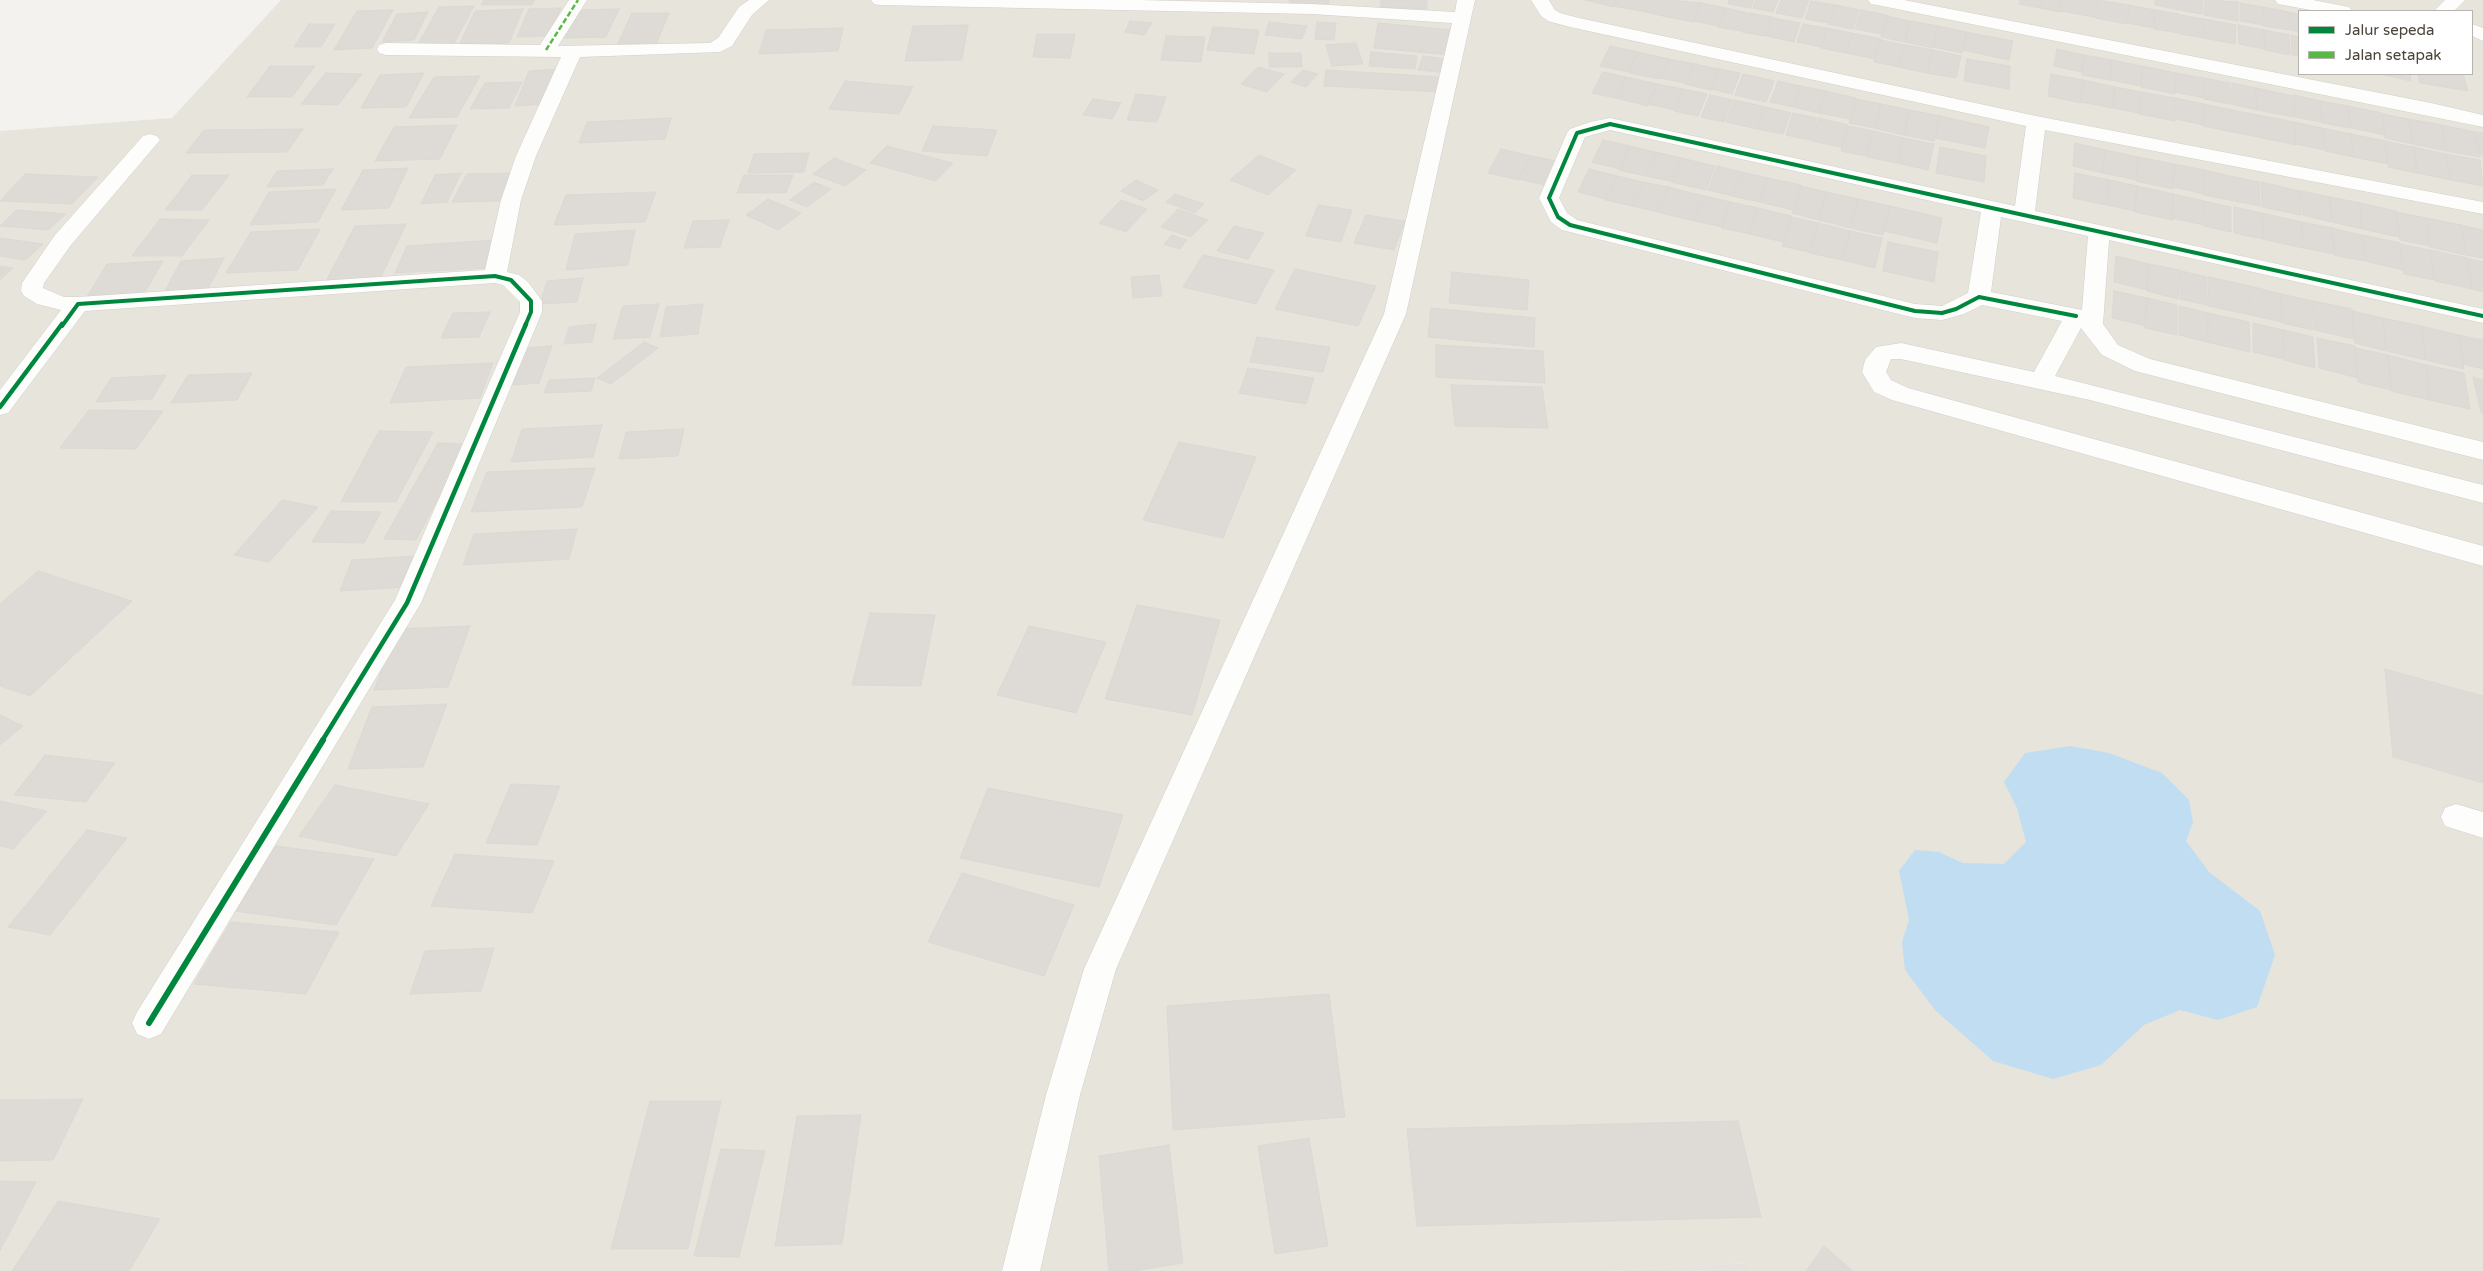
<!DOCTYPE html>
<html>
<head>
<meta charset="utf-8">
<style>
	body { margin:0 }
	#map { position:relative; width:2483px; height:1271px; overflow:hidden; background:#f4f2ee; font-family:"Varela Round",sans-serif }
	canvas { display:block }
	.legend { position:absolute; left:2298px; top:10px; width:175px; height:65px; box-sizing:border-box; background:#fff; border:1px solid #b7b4b0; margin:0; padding:6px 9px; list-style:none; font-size:15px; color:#4b4439 }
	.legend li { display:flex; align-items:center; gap:10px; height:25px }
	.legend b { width:25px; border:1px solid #b7b4b0 }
</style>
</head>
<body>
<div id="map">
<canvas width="2483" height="1271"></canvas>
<ul class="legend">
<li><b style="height:6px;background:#00873e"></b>Jalur sepeda</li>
<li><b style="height:6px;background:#58b947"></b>Jalan setapak</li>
</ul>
</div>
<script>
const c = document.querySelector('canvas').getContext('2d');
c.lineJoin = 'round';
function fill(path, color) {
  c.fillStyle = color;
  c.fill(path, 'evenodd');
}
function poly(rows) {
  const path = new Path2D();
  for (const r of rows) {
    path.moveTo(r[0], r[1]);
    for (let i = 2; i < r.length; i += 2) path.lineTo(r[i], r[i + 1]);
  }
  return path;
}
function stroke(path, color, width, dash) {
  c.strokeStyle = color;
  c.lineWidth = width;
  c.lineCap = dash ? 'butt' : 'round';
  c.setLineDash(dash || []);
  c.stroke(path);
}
fill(poly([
	[281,0,2483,0,2483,1271,1750,1271,1747,1263,1611,1271,0,1271,0,131,172,118],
	[2299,11,2472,11,2472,74,2299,74]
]), '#e7e4dc');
fill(poly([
	[1747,1263,1750,1271,1611,1271]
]), '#e6e2de');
fill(poly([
	[2070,746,2109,753,2162,773,2189,800,2193,822,2186,841,2209,872,2260,911,2275,955,2257,1007,2218,1020,2180,1010,2144,1025,2101,1065,2053,1079,1993,1061,1935,1010,1905,970,1902,942,1909,920,1899,871,1915,850,1939,852,1963,863,2004,864,2026,842,2017,808,2004,782,2025,753]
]), '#c0ddf1');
const building = poly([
	[484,0,535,0,532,5,481,5,484,0],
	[1289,0,1329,0,1327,6,1289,2,1289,0],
	[1381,0,1427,0,1427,9,1380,7,1381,0],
	[1585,0,1616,0,1613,7,1585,0],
	[1616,0,1646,0,1641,11,1613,6,1616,0],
	[1646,0,1671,0,1663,16,1641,11,1646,0],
	[1671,0,1701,3,1693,22,1663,16,1671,0],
	[1729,0,1754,0,1751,8,1728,4,1729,0],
	[1756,0,1778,0,1773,12,1753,8,1756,0],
	[1781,0,1809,0,1802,18,1776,13,1781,0],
	[2020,0,2041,0,2040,8,2019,4,2020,0],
	[2041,0,2061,0,2060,12,2040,8,2041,0],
	[2061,0,2097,0,2095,17,2060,11,2061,0],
	[2097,0,2129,5,2127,24,2095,18,2097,0],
	[2155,0,2180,0,2179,10,2155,5,2155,0],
	[2181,0,2203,0,2202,14,2180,10,2181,0],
	[2205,0,2238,2,2238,21,2204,15,2205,0],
	[1811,1,1835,5,1829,23,1805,19,1811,1],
	[1701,3,1726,8,1718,26,1693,21,1701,3],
	[2240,3,2263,7,2264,25,2240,21,2240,3],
	[1835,5,1859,10,1853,29,1828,24,1835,5],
	[2129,5,2155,10,2154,28,2127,23,2129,5],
	[474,6,453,45,417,46,439,7,474,6],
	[2263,7,2289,12,2290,30,2263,26,2263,7],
	[561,8,549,36,517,37,529,9,561,8],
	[1726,8,1748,13,1741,31,1718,27,1726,8],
	[523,9,509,43,459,45,475,11,523,9],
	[619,9,606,37,562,38,576,10,619,9],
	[393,10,372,48,334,50,357,11,393,10],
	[1861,10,1887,15,1882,34,1855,29,1861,10],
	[2155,10,2179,14,2179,33,2154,29,2155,10],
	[428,12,414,40,382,42,397,14,428,12],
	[2290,12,2299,14,2299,32,2290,30,2290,12],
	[632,13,669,13,655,47,616,48,632,13],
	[1750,13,1772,17,1765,36,1742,32,1750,13],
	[2180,15,2204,19,2204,38,2180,34,2180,15],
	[1887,16,1910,21,1905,42,1881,37,1887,16],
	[1773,18,1800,23,1794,42,1766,36,1773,18],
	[2204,19,2236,25,2235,44,2204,38,2204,19],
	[1130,21,1152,23,1144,35,1125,32,1130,21],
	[1910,21,1938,26,1933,48,1905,42,1910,21],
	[1269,22,1307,26,1302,39,1265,35,1269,22],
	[1317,22,1336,23,1334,40,1315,39,1317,22],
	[1378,23,1453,30,1450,55,1374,48,1378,23],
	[309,24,335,24,321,47,294,47,309,24],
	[1803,24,1827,28,1821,47,1797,42,1803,24],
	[968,25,962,60,905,61,913,26,968,25],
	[2238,25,2264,30,2265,49,2239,44,2238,25],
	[1938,26,1966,32,1962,53,1933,47,1938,26],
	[1213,27,1259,30,1254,54,1207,50,1213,27],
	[843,28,838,51,759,54,766,30,843,28],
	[1827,28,1852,33,1846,53,1821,48,1827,28],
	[2264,30,2289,35,2290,55,2265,50,2264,30],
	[1966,32,2013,41,2009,60,1963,50,1966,32],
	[1852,33,1881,39,1875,59,1845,53,1852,33],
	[1037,34,1075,34,1070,58,1033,57,1037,34],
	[2291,35,2299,37,2299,56,2292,55,2291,35],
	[1166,36,1205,37,1201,62,1161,60,1166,36],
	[1881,40,1905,45,1899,67,1874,62,1881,40],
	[1356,43,1363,64,1332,66,1326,45,1356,43],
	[1905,45,1933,50,1927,73,1898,67,1905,45],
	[1610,46,1638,52,1629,72,1600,66,1610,46],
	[2057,49,2084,55,2082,72,2054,66,2057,49],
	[1933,50,1961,56,1956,78,1927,73,1933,50],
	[1371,52,1417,56,1415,69,1369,66,1371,52],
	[1638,52,1669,59,1660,79,1629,73,1638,52],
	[1269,53,1301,53,1302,67,1269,67,1269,53],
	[2084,55,2111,60,2110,80,2082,75,2084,55],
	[1423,56,1453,60,1449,73,1418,70,1423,56],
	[1669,59,1695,64,1686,83,1660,78,1669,59],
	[1967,59,2010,66,2009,89,1964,81,1967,59],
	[2111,60,2142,66,2141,86,2110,80,2111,60],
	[1695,64,1719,69,1711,90,1685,84,1695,64],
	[270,66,315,66,292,97,247,97,270,66],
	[2142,66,2176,73,2175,94,2141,87,2142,66],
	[1258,67,1284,74,1267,92,1241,84,1258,67],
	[560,69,548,104,515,106,529,71,560,69],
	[1719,69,1740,73,1732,94,1711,89,1719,69],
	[1303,70,1318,74,1306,87,1291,82,1303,70],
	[1326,70,1441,77,1440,92,1324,86,1326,70],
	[1603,72,1626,77,1616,98,1592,93,1603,72],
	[326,73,362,74,338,105,301,104,326,73],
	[424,73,406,107,361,108,380,75,424,73],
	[2176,73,2204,78,2204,98,2175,92,2176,73],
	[1743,74,1774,81,1766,102,1735,95,1743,74],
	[2051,74,2083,80,2081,103,2048,96,2051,74],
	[2380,74,2410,74,2411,81,2380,74],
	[2418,74,2463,74,2468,91,2420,83,2418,74],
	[480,76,457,117,409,118,434,77,480,76],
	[1626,77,1657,84,1648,106,1616,98,1626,77],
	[2204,78,2230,83,2230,104,2204,99,2204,78],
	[2083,80,2115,87,2113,108,2081,102,2083,80],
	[845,81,913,87,899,114,829,109,845,81],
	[1778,81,1800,86,1793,107,1770,102,1778,81],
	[522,82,509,108,470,109,485,83,522,82],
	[2232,83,2256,88,2257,110,2231,104,2232,83],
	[1657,84,1683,89,1675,110,1648,104,1657,84],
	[1800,86,1826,91,1819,113,1793,107,1800,86],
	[2115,87,2141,92,2139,113,2113,108,2115,87],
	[2256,88,2293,96,2294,117,2257,110,2256,88],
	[1683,89,1707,94,1698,116,1674,111,1683,89],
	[1826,91,1856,98,1850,119,1819,113,1826,91],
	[2141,92,2175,98,2175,121,2139,114,2141,92],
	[1136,94,1166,97,1157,122,1127,120,1136,94],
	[1710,95,1732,100,1724,122,1701,117,1710,95],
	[2294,95,2320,101,2322,122,2295,117,2294,95],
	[2175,98,2204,104,2204,125,2175,119,2175,98],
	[1093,99,1121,103,1112,119,1083,115,1093,99],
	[1856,99,1881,104,1874,128,1849,123,1856,99],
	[1734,100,1766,107,1757,129,1726,122,1734,100],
	[2320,101,2348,106,2350,128,2322,123,2320,101],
	[1881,104,1910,110,1904,135,1874,128,1881,104],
	[2204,104,2232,110,2232,132,2203,126,2204,104],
	[2348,106,2382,113,2385,135,2351,128,2348,106],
	[1766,107,1791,113,1783,134,1758,129,1766,107],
	[1910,110,1940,116,1934,141,1904,135,1910,110],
	[2232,110,2258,115,2258,137,2232,132,2232,110],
	[1793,113,1817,118,1810,140,1786,135,1793,113],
	[2382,114,2409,119,2413,144,2385,138,2382,114],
	[2258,115,2294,122,2296,145,2258,137,2258,115],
	[1940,116,1989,127,1985,148,1935,138,1940,116],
	[671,118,665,139,579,143,587,122,671,118],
	[1819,118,1848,125,1842,147,1811,141,1819,118],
	[2409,119,2442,125,2446,151,2413,144,2409,119],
	[2294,122,2322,128,2324,150,2296,144,2294,122],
	[457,125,440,159,375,161,394,127,457,125],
	[2442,125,2475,132,2480,157,2446,151,2442,125],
	[933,126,997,130,987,156,922,151,933,126],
	[1848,126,1873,131,1866,156,1841,151,1848,126],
	[2322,128,2351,134,2354,157,2325,151,2322,128],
	[303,129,287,152,186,153,204,130,303,129],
	[1873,131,1904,138,1897,163,1867,157,1873,131],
	[2475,132,2483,133,2483,155,2479,154,2475,132],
	[2351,134,2385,141,2388,164,2353,157,2351,134],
	[1904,138,1934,144,1928,170,1897,163,1904,138],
	[1603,140,1630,146,1620,169,1592,162,1603,140],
	[2385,141,2414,147,2417,173,2388,167,2385,141],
	[2075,143,2105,150,2103,173,2073,166,2075,143],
	[887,146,953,163,936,181,870,163,887,146],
	[1630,146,1655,152,1646,176,1619,170,1630,146],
	[1940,147,1986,156,1984,182,1936,173,1940,147],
	[2414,147,2446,154,2451,180,2417,173,2414,147],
	[1501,149,1531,156,1519,180,1488,173,1501,149],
	[2105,150,2138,157,2137,180,2103,173,2105,150],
	[1656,152,1681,158,1670,181,1646,176,1656,152],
	[809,153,804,172,748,173,754,154,809,153],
	[2446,154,2480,160,2483,186,2451,180,2446,154],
	[1259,155,1296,170,1268,195,1230,180,1259,155],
	[1531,156,1556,161,1545,185,1519,179,1531,156],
	[2138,157,2174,164,2173,189,2136,181,2138,157],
	[834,158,866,170,845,186,813,174,834,158],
	[1681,158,1715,166,1706,190,1671,182,1681,158],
	[2174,164,2204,170,2204,194,2173,187,2174,164],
	[1717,166,1742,172,1733,196,1708,190,1717,166],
	[408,168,389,208,341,210,363,170,408,168],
	[333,169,323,185,267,187,277,171,333,169],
	[1589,169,1617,176,1606,199,1578,192,1589,169],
	[2204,170,2234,177,2234,201,2204,195,2204,170],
	[1742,172,1768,178,1760,202,1732,196,1742,172],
	[461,173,447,202,421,204,435,175,461,173],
	[516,173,503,201,452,202,467,174,516,173],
	[2075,173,2109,180,2106,205,2073,198,2075,173],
	[25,174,98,177,72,204,0,201,25,174],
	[192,175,229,175,202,210,165,210,192,175],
	[744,175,793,175,786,193,737,193,744,175],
	[1617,176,1643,182,1633,206,1605,200,1617,176],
	[2235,177,2259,182,2260,206,2235,201,2235,177],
	[1768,178,1801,185,1793,210,1760,202,1768,178],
	[1136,180,1158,190,1143,201,1121,191,1136,180],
	[2109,180,2137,186,2135,211,2107,205,2109,180],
	[814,182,831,189,807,207,790,200,814,182],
	[1643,182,1668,187,1658,212,1633,206,1643,182],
	[2261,182,2300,191,2301,215,2262,207,2261,182],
	[1801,186,1826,192,1819,220,1792,213,1801,186],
	[2137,186,2173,194,2173,220,2135,212,2137,186],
	[1668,187,1704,196,1694,221,1658,212,1668,187],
	[336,189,318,222,250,225,269,192,336,189],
	[2301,191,2330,197,2331,222,2303,215,2301,191],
	[656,192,645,222,554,225,566,195,656,192],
	[1826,192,1858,199,1851,228,1819,220,1826,192],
	[1175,194,1204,204,1195,213,1166,202,1175,194],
	[2173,194,2204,201,2204,225,2172,218,2173,194],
	[1705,196,1730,202,1722,227,1695,221,1705,196],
	[2330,197,2360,203,2362,229,2332,222,2330,197],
	[768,199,801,213,778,230,746,215,768,199],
	[1858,199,1890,206,1883,235,1851,228,1858,199],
	[1121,200,1147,209,1126,232,1099,223,1121,200],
	[2204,201,2231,207,2231,232,2204,226,2204,201],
	[1730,202,1758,208,1750,234,1722,228,1730,202],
	[2360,203,2396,211,2399,237,2362,229,2360,203],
	[1318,205,1352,210,1341,242,1306,236,1318,205],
	[1890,206,1942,218,1937,243,1884,231,1890,206],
	[2234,207,2262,213,2263,239,2234,233,2234,207],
	[1758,208,1791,216,1783,242,1749,234,1758,208],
	[1178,209,1208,220,1191,237,1161,227,1178,209],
	[16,210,66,214,48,230,0,226,16,210],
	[2396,212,2426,218,2430,246,2400,240,2396,212],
	[2262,213,2301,222,2303,248,2263,239,2262,213],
	[1366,215,1405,221,1394,250,1354,243,1366,215],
	[1791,217,1818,223,1809,252,1782,246,1791,217],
	[2426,218,2461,225,2466,255,2430,247,2426,218],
	[160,219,209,220,182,256,132,256,160,219],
	[729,220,720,247,684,248,693,221,729,220],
	[2301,222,2332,228,2335,254,2303,248,2301,222],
	[1818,223,1850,231,1842,260,1809,253,1818,223],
	[406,224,379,281,325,283,355,226,406,224],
	[2461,225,2483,230,2483,258,2466,255,2461,225],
	[1234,226,1264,233,1248,259,1217,251,1234,226],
	[2332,228,2362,235,2364,261,2334,255,2332,228],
	[320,229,298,270,226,273,251,232,320,229],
	[635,230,628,265,566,270,575,234,635,230],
	[1850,231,1882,238,1875,268,1842,260,1850,231],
	[1172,235,1187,240,1180,249,1164,244,1172,235],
	[2363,235,2400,243,2403,270,2365,261,2363,235],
	[0,238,43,244,25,260,0,256,0,238],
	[495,240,485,268,395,273,407,246,495,240],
	[1888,242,1938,252,1934,282,1883,271,1888,242],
	[2400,244,2430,250,2435,280,2404,274,2400,244],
	[2430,250,2467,258,2472,289,2435,281,2430,250],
	[1203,255,1274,270,1256,304,1183,287,1203,255],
	[2116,256,2148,264,2147,290,2114,282,2116,256],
	[224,258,208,289,164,293,181,261,224,258],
	[2467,258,2483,262,2483,292,2472,289,2467,258],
	[163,261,142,297,85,300,107,264,163,261],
	[2148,264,2180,270,2178,299,2147,291,2148,264],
	[0,266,13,268,0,280,0,266],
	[1295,269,1376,286,1358,326,1275,309,1295,269],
	[2181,271,2207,277,2207,305,2180,299,2181,271],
	[1452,272,1529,280,1527,310,1449,303,1452,272],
	[1159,275,1162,296,1133,298,1131,277,1159,275],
	[2209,277,2250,286,2251,315,2208,306,2209,277],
	[583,278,577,302,540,304,547,281,583,278],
	[2250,286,2281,294,2282,322,2250,315,2250,286],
	[2114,291,2147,298,2146,326,2112,318,2114,291],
	[2281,294,2312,301,2313,330,2282,323,2281,294],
	[2147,298,2177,305,2177,335,2145,328,2147,298],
	[2313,301,2352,309,2354,339,2315,330,2313,301],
	[659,304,650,337,613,339,623,306,659,304],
	[703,304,698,334,660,337,666,307,703,304],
	[2179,306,2208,313,2208,342,2179,335,2179,306],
	[1431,308,1535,318,1534,347,1428,337,1431,308],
	[2352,311,2383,318,2386,351,2355,343,2352,311],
	[490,312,479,337,441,338,453,313,490,312],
	[2208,313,2249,322,2250,352,2207,342,2208,313],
	[2383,318,2421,326,2426,360,2387,351,2383,318],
	[2253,323,2283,330,2283,359,2253,352,2253,323],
	[596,324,592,342,564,344,569,327,596,324],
	[2421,326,2459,335,2464,369,2426,360,2421,326],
	[2283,330,2313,337,2315,368,2284,360,2283,330],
	[2459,335,2483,340,2483,369,2463,364,2459,335],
	[1257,337,1330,347,1323,372,1250,362,1257,337],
	[2317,338,2355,346,2358,378,2319,368,2317,338],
	[644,342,658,348,611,384,597,378,644,342],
	[1436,345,1543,351,1545,383,1436,377,1436,345],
	[552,346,539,383,513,385,525,348,552,346],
	[2355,348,2388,355,2391,390,2358,382,2355,348],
	[2388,355,2426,365,2430,400,2391,391,2388,355],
	[493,363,480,398,390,403,406,367,493,363],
	[2426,365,2464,373,2470,409,2430,400,2426,365],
	[1248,368,1314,378,1306,404,1239,393,1248,368],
	[252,373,237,400,171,403,188,375,252,373],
	[166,375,152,399,96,402,111,378,166,375],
	[2473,377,2483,380,2483,413,2481,412,2473,377],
	[595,378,591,391,544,393,549,380,595,378],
	[1451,385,1542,387,1548,428,1455,426,1451,385],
	[89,410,163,411,136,449,60,448,89,410],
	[602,425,593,457,511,462,522,429,602,425],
	[684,429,678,456,619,459,626,432,684,429],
	[379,431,433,432,396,502,341,502,379,431],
	[1179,442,1256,457,1223,538,1143,520,1179,442],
	[438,443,467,444,416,540,384,539,438,443],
	[595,468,582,507,471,512,487,472,595,468],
	[282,500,318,507,269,562,234,555,282,500],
	[331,511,381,512,364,543,312,542,331,511],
	[577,529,569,559,463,565,474,534,577,529],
	[416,556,405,587,340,591,352,560,416,556],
	[38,571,132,601,30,696,0,686,0,604,38,571],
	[1137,605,1220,620,1192,715,1105,699,1137,605],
	[870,613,935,615,921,686,852,685,870,613],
	[470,626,448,687,374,690,398,629,470,626],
	[1029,626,1106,642,1076,713,997,695,1029,626],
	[2385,669,2483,696,2483,783,2393,757,2385,669],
	[447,704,423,767,348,769,372,707,447,704],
	[0,715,23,726,0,745,0,715],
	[45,755,115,763,86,802,14,795,45,755],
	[511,784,560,786,537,845,486,843,511,784],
	[335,785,429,804,396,856,299,836,335,785],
	[988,788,1123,815,1099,887,960,858,988,788],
	[0,801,47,811,13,849,0,846,0,801],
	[87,830,127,838,50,935,8,927,87,830],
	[276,846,374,859,336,925,235,911,276,846],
	[455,854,554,861,532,913,431,906,455,854],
	[962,873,1074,905,1044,976,928,942,962,873],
	[231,922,339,932,306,994,194,984,231,922],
	[494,948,481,991,410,994,425,951,494,948],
	[1329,994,1345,1117,1173,1130,1167,1006,1329,994],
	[83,1099,53,1160,0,1161,0,1100,83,1099],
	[650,1101,721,1101,688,1249,611,1249,650,1101],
	[861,1115,842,1244,775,1246,797,1116,861,1115],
	[1738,1121,1761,1217,1417,1226,1407,1129,1738,1121],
	[1309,1138,1328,1246,1275,1254,1258,1146,1309,1138],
	[1169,1145,1183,1263,1135,1271,1109,1271,1099,1156,1169,1145],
	[721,1149,765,1151,739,1257,694,1256,721,1149],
	[0,1181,36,1182,0,1251,0,1181],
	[58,1201,160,1219,129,1271,12,1271,58,1201],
	[1824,1246,1853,1271,1806,1271,1824,1246]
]);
fill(building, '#dedbd6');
stroke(building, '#dcd9d4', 1);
const service = poly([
	[2456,804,2483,812,2483,838,2445,826,2441,817,2445,808,2456,804]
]);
const minor = poly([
	[569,0,587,0,558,46,710,43,718,38,739,7,749,0,769,0,752,15,732,46,720,52,580,57,536,156,521,200,507,272,519,275,528,282,542,301,542,312,421,603,161,1034,149,1039,137,1034,132,1023,137,1012,395,600,520,312,520,302,503,285,495,283,85,311,8,413,0,415,0,390,61,310,37,304,24,296,21,291,22,283,55,235,143,136,150,134,157,136,160,140,71,245,44,283,43,288,64,297,78,297,485,270,501,200,516,156,561,57,386,55,379,53,377,49,379,45,386,43,540,45,569,0],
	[871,0,1138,0,1312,4,1455,12,1457,0,1475,0,1406,314,1116,969,1080,1095,1040,1271,1002,1271,1046,1095,1084,969,1384,314,1452,23,1312,14,880,5,874,4,871,0],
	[1531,0,1549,0,1554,9,1560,13,1579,18,2036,116,2483,202,2483,214,2045,130,2035,211,2483,309,2483,323,2109,240,2103,324,2118,345,2150,359,2483,442,2483,460,2135,371,2102,355,2081,328,2055,376,2483,485,2483,503,2090,400,1901,359,1891,359,1886,372,1891,380,1908,388,2483,546,2483,566,1892,400,1874,392,1862,372,1865,360,1876,347,1901,343,2034,372,2062,321,1982,305,1964,314,1942,320,1915,318,1562,230,1551,222,1539,198,1567,133,1570,129,1590,122,1610,118,2015,206,2026,126,1570,27,1548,21,1541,16,1531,0],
	[1610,130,1981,212,1968,293,1942,306,1915,304,1577,220,1567,213,1559,198,1585,137,1610,130],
	[2001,217,2088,236,2082,310,1991,292,2001,217],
	[1868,0,1904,0,2431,103,2483,115,2483,127,1877,5,1871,4,1868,0],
	[2275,0,2313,0,2349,7,2352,11,2316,11,2278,4,2275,0],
	[2445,0,2465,0,2454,11,2434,11,2445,0],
	[2472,24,2483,28,2483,41,2472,36,2472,24]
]);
stroke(service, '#d2d0cb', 1);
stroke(minor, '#d2d0cb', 1);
fill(service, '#fdfdfc');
fill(minor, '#fdfdfc');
stroke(poly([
	[546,50,578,0]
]), '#58b947', 2.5, [5.5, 2.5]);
stroke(poly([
	[2076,316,1979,297,1956,309,1942,313,1915,311,1570,225,1558,217,1549,198,1577,133,1610,124,2483,316],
	[62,326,78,304,495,276,511,280,531,301,531,312,525,326]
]), '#00873e', 4);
stroke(poly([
	[0,407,62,324],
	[322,741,407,603,526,324]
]), '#00873e', 4.5);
stroke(poly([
	[149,1023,323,740]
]), '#00873e', 6);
</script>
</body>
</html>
